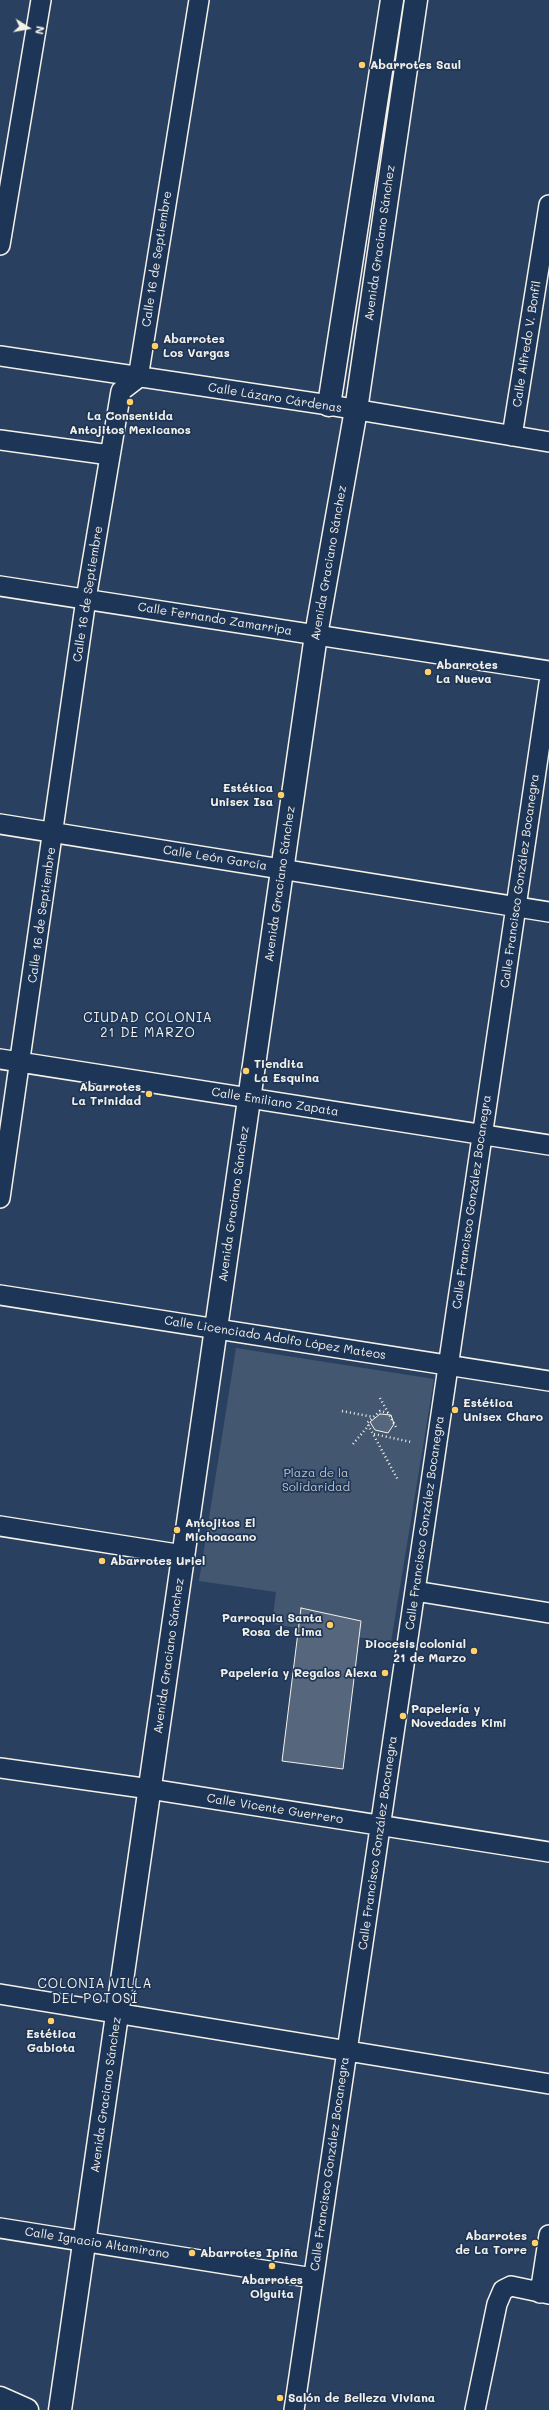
<!DOCTYPE html>
<html>
<head>
<meta charset="utf-8">
<style>
	body { margin:0 }
	#map { position:relative; width:549px; height:2410px; overflow:hidden; background:#2a4060; font-family:Mali,sans-serif }
	canvas { display:block }
	.north { position:absolute; left:8px; top:8px; width:40px; height:40px; -webkit-text-stroke:3px #1d3557; paint-order:stroke; rotate:101deg; font-size:11px; font-weight:700; line-height:16px; text-align:center; color:#f4f1e8 }
	.north::after { content:''; display:block; margin:auto; width:14px; height:18px; background:#f4f1e8; clip-path:polygon(50% 0,100% 100%,50% 72%,0 100%) }
</style>
</head>
<body>
<div id="map">
<canvas width="549" height="2410"></canvas>
<div class="north">N</div>
</div>
<script>
const c = document.querySelector('canvas').getContext('2d');
c.lineJoin = 'round';
function fill(path, color) {
  c.fillStyle = color;
  c.fill(path, 'evenodd');
}
function poly(rows) {
  const path = new Path2D();
  for (const r of rows) {
    path.moveTo(r[0], r[1]);
    for (let i = 2; i < r.length; i += 2) path.lineTo(r[i], r[i + 1]);
  }
  return path;
}
function stroke(path, color, width, dash) {
  c.strokeStyle = color;
  c.lineWidth = width;
  c.lineCap = dash ? 'butt' : 'round';
  c.setLineDash(dash || []);
  c.stroke(path);
}
function drawText(font, color, halo, rows, align = 'center') {
  c.font = font + ' Mali,sans-serif';
  c.lineWidth = 3.5;
  c.setLineDash([]);
  c.textBaseline = 'middle';
  c.strokeStyle = halo;
  c.fillStyle = color;
  for (const [text, x, y, turn = 0] of rows) {
    c.save();
    c.translate(x, y);
    c.rotate((+turn || 0) * Math.PI / 180);
    c.textAlign = isNaN(turn) ? turn : align;
    if (halo) c.strokeText(text, 0, 0);
    c.fillText(text, 0, 0);
    c.restore();
  }
}
fill(poly([
	[236,1348,434,1379,391,1642,272,1624,276,1592,199,1581]
]), '#445771');
const building = poly([
	[380,1414,391,1415,394,1424,388,1433,375,1430,370,1422,380,1414],
	[301,1608,361,1621,343,1769,282,1761,301,1608]
]);
fill(building, '#56677d');
stroke(building, '#f4f1e8', 1);
const street = poly([
	[0,245,41,0],
	[0,356,329,405,549,442],
	[512,436,549,205],
	[0,440,110,455],
	[0,586,549,671],
	[0,824,549,912],
	[0,1059,549,1145],
	[0,1198,86,599,121,391,138,378,199,0],
	[0,1295,549,1381],
	[0,1526,183,1555],
	[415,1591,549,1613],
	[0,1768,150,1789,549,1852],
	[0,1994,549,2084],
	[0,2228,313,2278],
	[540,2293,549,2235],
	[294,2410,549,683],
	[475,2410,497,2304,503,2290,511,2286,549,2294]
]);
const secondary = poly([
	[329,405,392,0],
	[0,2398,27,2410],
	[60,2410,316,635,356,410,416,0]
]);
stroke(street, '#f4f1e8', 22);
stroke(secondary, '#f4f1e8', 25);
stroke(poly([
	[380,1398,396,1427],
	[342,1411,373,1417],
	[388,1413,380,1411,367,1423,398,1480],
	[374,1434,411,1442],
	[353,1444,369,1425]
]), '#f4f1e8', 2.5, [1, 3]);
stroke(street, '#1d3557', 19);
stroke(secondary, '#1d3557', 22);
for (const [x, y, r, color] of [
	[362,65,4,"#ffd166"],
	[155,346,4,"#ffd166"],
	[130,402,4,"#ffd166"],
	[428,672,4,"#ffd166"],
	[281,795,4,"#ffd166"],
	[246,1071,4,"#ffd166"],
	[149,1094,4,"#ffd166"],
	[455,1410,4,"#ffd166"],
	[177,1530,4,"#ffd166"],
	[102,1561,4,"#ffd166"],
	[330,1625,4,"#ffd166"],
	[474,1651,4,"#ffd166"],
	[385,1673,4,"#ffd166"],
	[403,1716,4,"#ffd166"],
	[51,2021,4,"#ffd166"],
	[535,2243,4,"#ffd166"],
	[192,2253,4,"#ffd166"],
	[272,2266,4,"#ffd166"],
	[280,2398,4,"#ffd166"]
]) {
  const dot = new Path2D();
  dot.arc(x, y, r, 0, 2 * Math.PI);
  c.fillStyle = color;
  c.fill(dot);
  stroke(dot, '#1d3557', 1.5);
}
drawText('bold 12px', '#f4f1e8', '#1d3557', [
	["Abarrotes Saul",370,65],
	["Abarrotes",163,339],
	["Los Vargas",163,353],
	["La Consentida",130,416,"center"],
	["Antojitos Mexicanos",130,430,"center"],
	["Abarrotes",436,665],
	["La Nueva",436,679],
	["Estética",273,788,"right"],
	["Unisex Isa",273,802,"right"],
	["Tiendita",254,1064],
	["La Esquina",254,1078],
	["Abarrotes",141,1087,"right"],
	["La Trinidad",141,1101,"right"],
	["Estética",463,1403],
	["Unisex Charo",463,1417],
	["Antojitos El",185,1523],
	["Michoacano",185,1537],
	["Abarrotes Uriel",110,1561],
	["Parroquia Santa",322,1618,"right"],
	["Rosa de Lima",322,1632,"right"],
	["Diocesis colonial",466,1644,"right"],
	["21 de Marzo",466,1658,"right"],
	["Papelería y Regalos Alexa",377,1673,"right"],
	["Papelería y",411,1709],
	["Novedades Kimi",411,1723],
	["Estética",51,2034,"center"],
	["Gabiota",51,2048,"center"],
	["Abarrotes",527,2236,"right"],
	["de La Torre",527,2250,"right"],
	["Abarrotes Ipiña",200,2253],
	["Abarrotes",272,2280,"center"],
	["Olguita",272,2294,"center"],
	["Salón de Belleza Viviana",288,2398]
], 'left');
drawText('12px', '#f4f1e8', '#1d3557', [
	["Avenida Graciano Sánchez",380,243,-82],
	["Calle 16 de Septiembre",157,259,-81],
	["Calle Alfredo V. Bonfil",527,344,-81],
	["Calle Lázaro Cárdenas",275,398,9],
	["Avenida Graciano Sánchez",329,563,-80],
	["Calle 16 de Septiembre",88,594,-81],
	["Calle Fernando Zamarripa",215,619,9],
	["Calle León García",215,858,9],
	["Calle Francisco González Bocanegra",520,881,-82],
	["Avenida Graciano Sánchez",280,884,-82],
	["Calle 16 de Septiembre",42,915,-82],
	["Calle Emiliano Zapata",275,1102,9],
	["Calle Francisco González Bocanegra",472,1202,-82],
	["Avenida Graciano Sánchez",234,1204,-82],
	["Calle Licenciado Adolfo López Mateos",275,1338,9],
	["Calle Francisco González Bocanegra",425,1523,-82],
	["Avenida Graciano Sánchez",169,1656,-82],
	["Calle Vicente Guerrero",275,1809,9],
	["Calle Francisco González Bocanegra",378,1843,-82],
	["Avenida Graciano Sánchez",106,2095,-82],
	["Calle Francisco González Bocanegra",330,2164,-82],
	["Calle Ignacio Altamirano",97,2243,9]
]);
drawText('12px', '#bfc3c4', '#1d3557', [
	["Plaza de la",316,1473],
	["Solidaridad",316,1487]
]);
c.letterSpacing = '1px';
drawText('13px', '#f4f1e8', '#1d3557', [
	["CIUDAD COLONIA",148,1018],
	["21 DE MARZO",148,1033],
	["COLONIA VILLA",95,1984],
	["DEL POTOSÍ",95,1999]
]);
c.letterSpacing = '0px';
</script>
</body>
</html>
